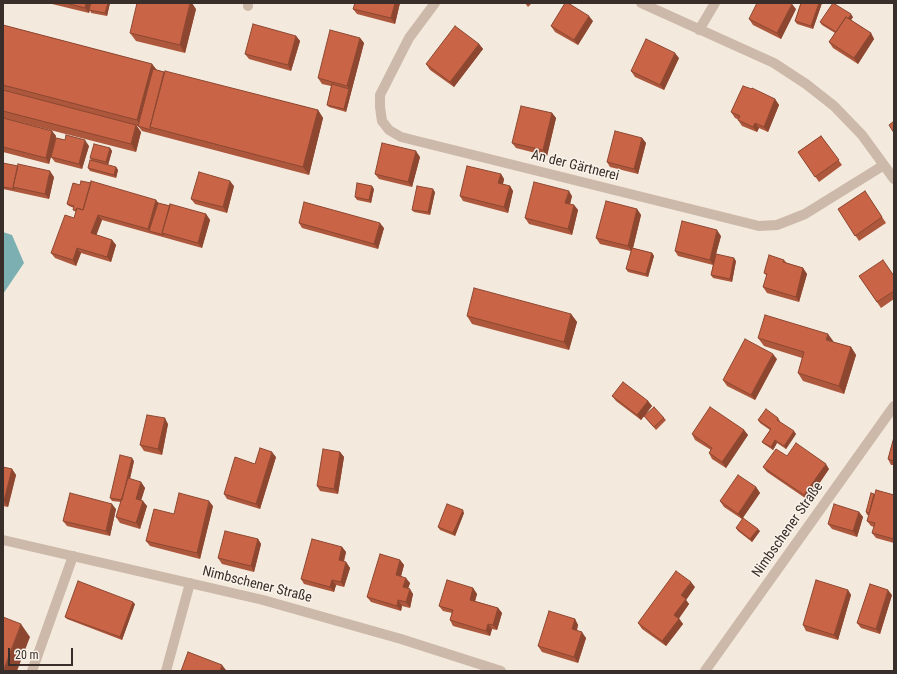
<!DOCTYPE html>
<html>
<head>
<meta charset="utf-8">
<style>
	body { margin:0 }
	#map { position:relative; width:897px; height:674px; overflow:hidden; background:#f3e9dd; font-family:"Roboto Condensed",sans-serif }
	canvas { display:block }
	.frame { position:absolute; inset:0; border:4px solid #392e29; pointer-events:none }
	.scale { position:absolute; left:8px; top:648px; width:65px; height:18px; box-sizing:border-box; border:2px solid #392e29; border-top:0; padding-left:5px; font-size:12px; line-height:14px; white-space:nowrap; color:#392e29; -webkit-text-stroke:3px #faf3ea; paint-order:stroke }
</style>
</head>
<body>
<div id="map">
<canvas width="897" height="674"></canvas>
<div class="frame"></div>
<div class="scale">20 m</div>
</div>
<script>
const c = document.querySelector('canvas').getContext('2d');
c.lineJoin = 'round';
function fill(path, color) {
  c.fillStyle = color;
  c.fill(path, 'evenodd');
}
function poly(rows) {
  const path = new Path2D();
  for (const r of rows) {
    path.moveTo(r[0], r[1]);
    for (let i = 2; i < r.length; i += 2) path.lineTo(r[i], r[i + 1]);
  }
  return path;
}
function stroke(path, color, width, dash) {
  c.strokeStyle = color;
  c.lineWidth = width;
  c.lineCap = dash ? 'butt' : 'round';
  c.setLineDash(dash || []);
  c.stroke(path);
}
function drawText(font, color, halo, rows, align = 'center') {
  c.font = font + ' "Roboto Condensed",sans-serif';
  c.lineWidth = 3;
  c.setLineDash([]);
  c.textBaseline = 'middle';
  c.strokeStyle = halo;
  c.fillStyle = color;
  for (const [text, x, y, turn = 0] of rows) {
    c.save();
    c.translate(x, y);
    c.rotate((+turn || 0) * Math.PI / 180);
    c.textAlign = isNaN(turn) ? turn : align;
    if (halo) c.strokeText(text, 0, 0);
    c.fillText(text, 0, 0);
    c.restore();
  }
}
fill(poly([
	[3,232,12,235,24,263,3,294]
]), '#7cafb1');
stroke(poly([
	[32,671,73,556],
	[166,671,190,583]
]), '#ccb9a9', 10);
stroke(poly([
	[435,3,409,38,380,95,380,107,382,121,389,130,401,137,759,226,777,225,805,214,884,165],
	[641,3,774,63,806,84,834,106,862,135,894,179],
	[248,6,248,3],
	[699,30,715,3],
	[3,540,263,600,401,639,501,671],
	[705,671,894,406]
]), '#ccb9a9', 10);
fill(poly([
	[51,3,110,3,107,16,91,13,90,10,89,13,52,4],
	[355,3,400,3,395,24,357,14,353,9],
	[525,3,532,3,528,7],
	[801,3,822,3,813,29,797,24,795,21],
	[196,9,185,53,136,41,130,33],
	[796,9,781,39,753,25,749,19],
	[853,17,851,20,871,33,874,39,858,64,833,48,829,42,835,33,822,25,820,22],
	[593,21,578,45,555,32,551,26],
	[3,25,152,64,157,70,318,110,323,118,309,175,142,131,138,126,137,126,141,132,136,152,3,118],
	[296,36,300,41,291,71,249,59,245,54],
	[360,38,364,43,346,112,329,107,327,105,331,86,322,84,318,78],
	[479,44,483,49,454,87,430,70,426,64],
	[679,58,664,90,635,77,631,71],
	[775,99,779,105,768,132,759,128,757,132,742,126,738,120,739,120,735,118,731,112],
	[552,113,556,118,547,156,516,148,512,143],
	[3,118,52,131,56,136,56,138,89,146,82,169,55,162,51,157,49,164,3,152],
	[821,136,842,165,819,182,798,152],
	[642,138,646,143,638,174,610,167,607,162],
	[110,148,112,151,108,165,92,161,90,158],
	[420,157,412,187,379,179,375,174],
	[3,163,54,177,49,199,3,189],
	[116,167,118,170,116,178,90,171,88,168],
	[501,174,504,179,503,184,510,186,513,191,508,213,463,201,460,196],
	[80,185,156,200,158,203,206,214,210,220,202,248,102,220,96,235,112,240,116,245,111,262,81,253,76,266,55,258,51,253,74,218,76,212,73,210,74,208,69,206,67,204],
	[234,186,227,213,195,204,191,199],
	[374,189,371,203,357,200,355,197],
	[865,191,886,223,859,241,838,209],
	[435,192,430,215,414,212,412,210],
	[572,196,570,204,574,205,578,210,572,235,529,224,525,218],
	[637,209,641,215,633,248,652,253,654,256,648,277,628,272,626,269,631,251,600,244,596,238],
	[299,223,384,228,378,249,302,228],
	[721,236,716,254,736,261,732,282,713,278,711,275,713,265,678,256,675,251],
	[784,260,787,263,803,268,807,274,799,302,767,293,763,287,767,276,764,273],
	[859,276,894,276,894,299,881,308],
	[571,314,577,322,569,350,472,324,467,316],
	[758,338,833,342,851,347,856,355,844,394,803,381,798,373,802,358,764,346],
	[777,359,755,400,727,386,723,380],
	[612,396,648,401,652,406,641,420,616,401],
	[644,416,664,418,666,420,656,430],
	[778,418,780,421,780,422,796,434,786,449,777,443,773,450,764,444,762,442,770,430,760,423,758,420],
	[168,424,162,455,144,451,140,445],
	[744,430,748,435,726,468,712,459,709,453,711,450,695,440,692,434],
	[894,437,894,465,891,465,888,459],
	[340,452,344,457,338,494,320,491,317,486],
	[787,456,829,469,808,500,767,472,763,467],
	[276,457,260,509,227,499,224,494,255,464],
	[134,461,130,479,141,482,145,488,141,500,147,506,140,529,120,523,116,517,121,502,112,501,110,498],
	[3,467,12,469,16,475,8,507,3,506],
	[756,487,760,493,742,519,724,507,720,501],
	[874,494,894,495,894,543,876,538,872,533,874,527,871,526,867,521,869,515,867,515,866,512],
	[213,506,200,559,150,546,146,541,174,514],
	[116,509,110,536,67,526,63,521],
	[859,512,863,517,857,537,832,529,828,524],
	[464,513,455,536,440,530,438,527],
	[736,528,760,531,752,542,738,531],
	[258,539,261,544,254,572,222,564,218,558],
	[342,547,346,552,344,562,346,562,350,568,344,587,336,585,334,592,304,584,301,579],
	[400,560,404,565,401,576,410,583,408,588,413,594,410,608,402,606,401,611,371,602,367,597],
	[695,587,686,600,689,604,679,618,683,624,666,646,642,629,638,623],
	[473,588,477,594,475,601,498,608,502,613,497,630,492,629,490,636,453,626,450,620,452,613,443,611,439,606],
	[848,590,851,595,838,640,806,631,803,625],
	[892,595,880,634,861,628,857,623],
	[135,604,122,640,67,619,65,617],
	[575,619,578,625,577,631,586,638,578,663,542,652,538,646]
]), '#ad573c');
fill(poly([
	[86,3,91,3,89,13,85,8],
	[108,3,110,3,107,16,105,13],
	[190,3,192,3,196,9,185,53,180,45],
	[395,3,400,3,395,24,391,18],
	[819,3,822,3,813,29,811,26],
	[792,4,796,9,781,39,777,33],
	[851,14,853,17,840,37,838,34],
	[589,16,593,21,578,45,574,40],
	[871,33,874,39,858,64,854,58],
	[296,36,300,41,291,71,288,65],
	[360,38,364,43,346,112,344,109,349,89,347,86],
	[479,44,483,49,454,87,450,82],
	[675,53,679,58,664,90,660,85],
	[152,64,157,71,143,127,137,120],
	[775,99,779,105,768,132,764,127],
	[318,110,323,118,309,175,303,167],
	[552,113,556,118,547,156,543,150],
	[755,123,759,128,757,132,753,127],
	[136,125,141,132,136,152,131,144],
	[52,131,56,136,49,164,46,158],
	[642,138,646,143,638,174,634,169],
	[85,140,89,146,82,169,79,164],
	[110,148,112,151,108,165,106,162],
	[416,151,420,157,412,187,408,182],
	[116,167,118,170,116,178,114,175],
	[50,171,54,177,49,199,45,194],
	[501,174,504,179,502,188,498,183],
	[230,181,234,186,227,213,223,207],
	[372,186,374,189,371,203,369,200],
	[510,186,513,191,508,213,504,207],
	[433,189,435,192,430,215,428,212],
	[569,191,572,196,569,208,565,203],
	[156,200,160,205,149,231,148,229],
	[574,205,578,210,572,235,568,229],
	[637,209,641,215,632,252,628,246],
	[206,214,210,220,202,248,198,243],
	[98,215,102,220,95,239,91,233],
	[380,223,384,228,378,249,374,244],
	[717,230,721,236,713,265,710,260],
	[112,240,116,245,111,262,107,257],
	[77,248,81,253,76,266,73,260],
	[652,253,654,256,648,277,646,274],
	[734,258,736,261,732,282,730,279],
	[803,268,807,274,799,302,796,297],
	[571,314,577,322,569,350,564,342],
	[828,334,834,342,826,340],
	[851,347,856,355,844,394,839,386],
	[773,354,777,359,755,400,751,395],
	[648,401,652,406,641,420,637,415],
	[165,418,168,424,162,455,158,449],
	[744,430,748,435,726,468,722,462],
	[794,431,796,434,786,449,784,446],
	[775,440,777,443,773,450,771,447],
	[272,452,276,457,260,509,256,504],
	[340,452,344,457,338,494,334,489],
	[132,458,134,461,124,503,122,500],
	[826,464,829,469,808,500,804,495],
	[12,469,16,475,8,507,4,501],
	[141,482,145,488,140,504,136,499],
	[756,487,760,493,742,519,738,514],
	[143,501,147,506,140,529,136,523],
	[209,501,213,506,200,559,197,553],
	[112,504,116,509,110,536,106,531],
	[463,510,464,513,455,536,453,533],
	[859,512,863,517,857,537,853,531],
	[758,529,760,531,752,542,750,539],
	[258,539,261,544,254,572,251,566],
	[342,547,346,552,342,566,339,560],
	[400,560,404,565,400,580,396,575],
	[346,562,350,568,344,587,341,582],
	[406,578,410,583,407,592,403,587],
	[332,580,336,585,334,592,330,587],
	[691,582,695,587,686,600,689,604,678,620,674,615,681,595],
	[473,588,477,594,474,605,470,600],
	[410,589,413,594,410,608,406,602],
	[848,590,851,595,838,640,834,635],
	[888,590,892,595,880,634,876,629],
	[398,600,402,606,401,611,397,606],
	[133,602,135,604,122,640,120,637],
	[498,608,502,613,497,630,493,625],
	[575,619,578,625,575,635,572,629],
	[679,619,683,624,666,646,662,641],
	[21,624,30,637,17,671,3,671],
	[488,624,492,629,490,636,486,631],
	[582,632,586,638,578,663,574,657],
	[222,665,226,670,226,671,220,671]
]), '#8d4731');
const building = poly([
	[66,3,86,3,85,8,66,3],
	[91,3,108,3,105,13,89,10,91,3],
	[137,3,190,3,180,45,130,33,137,3],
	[355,3,395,3,391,18,353,9,355,3],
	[565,3,568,3,589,16,574,40,551,26,565,3],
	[757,3,791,3,792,4,777,33,749,19,757,3],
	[801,3,819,3,811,26,795,21,801,3],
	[833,3,851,14,848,19,846,17,836,32,820,22,833,3],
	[846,17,871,33,854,58,829,42,846,17],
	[253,24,296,36,288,65,245,54,253,24],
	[3,25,152,64,137,120,3,85,3,25],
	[455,26,479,44,450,82,426,64,455,26],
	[330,30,360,38,347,86,318,78,330,30],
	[646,39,675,53,660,85,631,71,646,39],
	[153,69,164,72,150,127,151,130,138,126,153,69],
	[165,71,318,110,303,167,150,127,165,71],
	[332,84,349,89,344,109,327,105,332,84],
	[743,86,752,89,752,88,775,99,764,127,755,123,753,127,738,120,740,116,731,112,743,86],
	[3,90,136,125,131,144,3,111,3,90],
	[521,106,552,113,543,150,512,143,521,106],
	[3,118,52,131,46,158,3,147,3,118],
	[894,121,894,133,889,125,894,121],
	[615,131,642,138,634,169,607,162,615,131],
	[66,135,85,140,79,164,51,157,56,138,65,140,66,135],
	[821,136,839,160,815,177,798,152,821,136],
	[382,143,416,151,408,182,375,174,382,143],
	[94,144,110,148,106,162,90,158,94,144],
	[90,160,116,167,114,175,88,168,90,160],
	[3,163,18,166,13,187,15,189,3,187,3,163],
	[18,164,50,171,45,194,13,187,18,164],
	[467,166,501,174,498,183,510,186,504,207,460,196,467,166],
	[199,172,230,181,223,207,191,199,199,172],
	[81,181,91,183,83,210,77,208,76,210,73,210,74,206,67,204,73,183,80,185,81,181],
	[91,181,156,200,148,229,98,215,91,233,112,240,107,257,77,248,73,260,51,253,65,215,74,218,77,208,83,210,91,181],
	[534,182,569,191,565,203,574,205,568,229,525,218,534,182],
	[357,183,372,186,369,200,355,197,357,183],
	[417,186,433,189,428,212,412,210,417,186],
	[865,191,882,217,855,236,838,209,865,191],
	[606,201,637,209,628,246,596,238,606,201],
	[304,202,380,223,374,244,299,223,304,202],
	[158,203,170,206,162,233,164,235,149,231,158,203],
	[170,204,206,214,198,243,162,233,170,204],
	[682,221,717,230,710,260,675,251,682,221],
	[632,248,652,253,646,274,626,269,632,248],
	[716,254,734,258,730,279,711,275,716,254],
	[769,255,784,260,783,262,803,268,796,297,763,287,767,274,764,273,769,255],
	[883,260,894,276,894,291,877,302,859,276,883,260],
	[474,288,571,314,564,342,467,316,474,288],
	[765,315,828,334,826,340,851,347,839,386,798,373,804,352,758,338,765,315],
	[745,339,773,354,751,395,723,380,745,339],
	[623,382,648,401,637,415,612,396,623,382],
	[654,407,664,418,654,427,644,416,654,407],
	[710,407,744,430,722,462,709,453,712,448,692,434,710,407],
	[766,409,778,418,777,420,794,431,784,446,775,440,771,447,762,442,771,429,758,420,766,409],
	[147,415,165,418,158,449,140,445,147,415],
	[894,437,894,461,888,459,894,437],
	[796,443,826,464,804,495,763,467,776,449,787,456,796,443],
	[260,448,272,452,256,504,224,494,235,457,255,464,260,448],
	[323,449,340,452,334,489,317,486,323,449],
	[120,455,132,458,122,500,110,498,120,455],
	[3,467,12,469,4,501,3,501,3,467],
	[738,475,756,487,738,514,720,501,738,475],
	[128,478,141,482,136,499,143,501,136,523,116,517,128,478],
	[876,490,894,495,894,539,872,533,875,523,867,521,876,490],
	[70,493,112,504,106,531,63,521,70,493],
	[179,493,209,501,197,553,146,541,154,509,174,514,179,493],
	[871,493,874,494,869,513,866,512,871,493],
	[447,504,463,510,453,533,438,527,447,504],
	[834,504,859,512,853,531,828,524,834,504],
	[743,518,758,529,750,539,736,528,743,518],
	[225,531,258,539,251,566,218,558,225,531],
	[312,539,342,547,339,560,346,562,341,582,332,580,330,587,301,579,312,539],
	[380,554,400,560,396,575,406,578,403,587,410,589,406,602,398,600,397,606,367,597,380,554],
	[676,571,691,582,681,595,686,599,674,615,679,619,662,641,638,623,676,571],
	[447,580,473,588,470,600,498,608,493,625,488,624,486,631,450,620,453,610,439,606,447,580],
	[816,580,848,590,834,635,803,625,816,580],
	[78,581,133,602,120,637,65,617,78,581],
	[870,584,888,590,876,629,857,623,870,584],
	[549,611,575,619,572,629,582,632,574,657,538,646,549,611],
	[3,617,21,624,3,671,3,617],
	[188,652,222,665,220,671,181,671,188,652]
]);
fill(building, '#c96546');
stroke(building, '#8d4731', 1);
drawText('14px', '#392e29', '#faf3ea', [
	["An der Gärtnerei",575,166,14],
	["Nimbschener Straße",788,530,-55],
	["Nimbschener Straße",257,585,14]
]);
</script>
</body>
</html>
